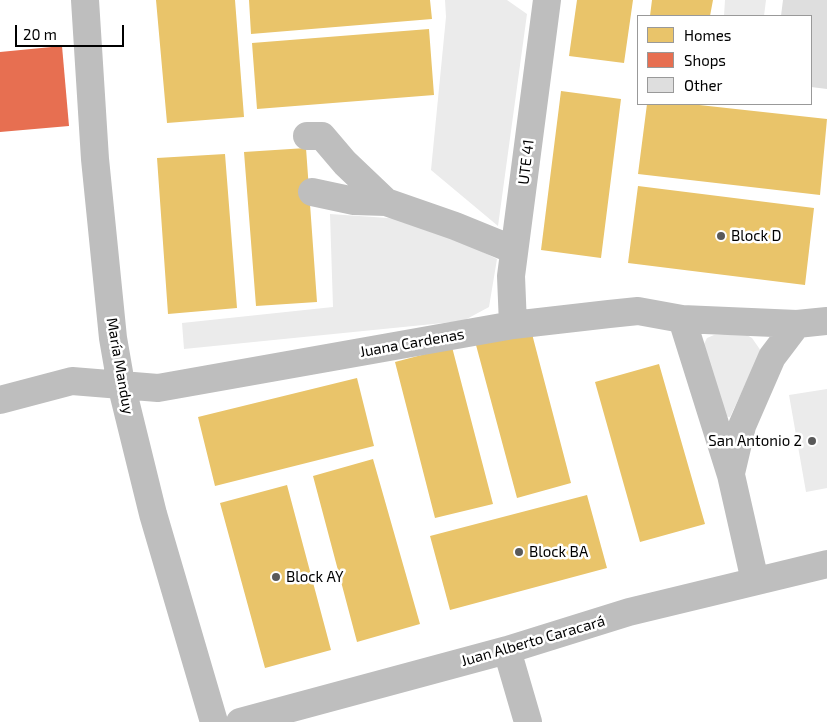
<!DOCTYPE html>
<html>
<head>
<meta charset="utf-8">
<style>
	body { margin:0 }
	#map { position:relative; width:827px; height:722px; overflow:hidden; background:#fff; font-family:"Exo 2",sans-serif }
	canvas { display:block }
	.legend { position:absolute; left:637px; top:15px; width:175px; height:90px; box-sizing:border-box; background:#fff; border:1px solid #999; margin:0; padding:6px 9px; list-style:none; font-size:15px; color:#000 }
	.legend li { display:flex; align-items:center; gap:10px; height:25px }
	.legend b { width:25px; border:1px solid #999 }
	.scale { position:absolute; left:15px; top:25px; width:109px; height:22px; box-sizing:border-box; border:2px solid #000; border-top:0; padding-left:6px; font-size:15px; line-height:18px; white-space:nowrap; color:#000; -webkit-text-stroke:4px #fff; paint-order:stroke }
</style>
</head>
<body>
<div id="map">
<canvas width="827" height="722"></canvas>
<ul class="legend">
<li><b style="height:14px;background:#e9c46a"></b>Homes</li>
<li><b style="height:14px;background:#e76f51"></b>Shops</li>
<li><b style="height:14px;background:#dedede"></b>Other</li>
</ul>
<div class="scale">20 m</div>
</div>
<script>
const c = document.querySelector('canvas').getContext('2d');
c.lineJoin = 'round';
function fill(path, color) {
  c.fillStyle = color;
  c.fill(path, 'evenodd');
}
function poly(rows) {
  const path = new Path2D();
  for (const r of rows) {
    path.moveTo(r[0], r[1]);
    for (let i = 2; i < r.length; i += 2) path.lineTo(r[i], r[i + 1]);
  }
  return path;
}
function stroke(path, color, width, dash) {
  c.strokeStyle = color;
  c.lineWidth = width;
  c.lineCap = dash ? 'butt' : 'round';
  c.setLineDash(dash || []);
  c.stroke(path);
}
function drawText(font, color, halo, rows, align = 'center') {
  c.font = font + ' "Exo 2",sans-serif';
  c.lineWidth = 5;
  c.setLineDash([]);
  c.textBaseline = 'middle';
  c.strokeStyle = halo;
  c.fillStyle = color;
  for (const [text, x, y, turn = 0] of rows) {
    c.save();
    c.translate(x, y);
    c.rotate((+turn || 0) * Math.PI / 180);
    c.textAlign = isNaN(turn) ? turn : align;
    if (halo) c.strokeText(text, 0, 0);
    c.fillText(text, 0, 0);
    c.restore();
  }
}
fill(poly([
	[445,0,507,0,527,14,498,226,431,170,446,17],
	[725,0,766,0,764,16,724,16],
	[330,214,402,219,451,236,497,259,489,307,463,321,184,349,182,323,333,307],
	[745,334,752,338,761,351,730,417,723,416,704,344,707,338,714,335],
	[827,389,827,488,806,492,789,395]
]), '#ebebeb');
fill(poly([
	[156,0,235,0,244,117,167,123],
	[249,0,430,0,432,19,251,34],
	[577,0,633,0,624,63,569,56],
	[652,0,713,0,710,16,650,16],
	[429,29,434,95,257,109,252,43],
	[561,91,621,99,601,258,541,250],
	[647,104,690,104,827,119,820,195,638,174],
	[306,148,317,302,256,306,244,152],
	[225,154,237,308,168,314,157,158],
	[638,186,814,208,805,285,628,263],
	[531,330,571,483,517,498,476,345],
	[452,347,493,504,435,518,395,362],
	[659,364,705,524,640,542,595,382],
	[357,378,374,446,215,486,198,417],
	[373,459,420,624,357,642,313,476],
	[287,485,331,650,265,668,220,503],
	[587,495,607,568,450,610,430,536]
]), '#e9c46a');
fill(poly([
	[62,46,69,126,0,132,0,52]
]), '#e76f51');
fill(poly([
	[783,0,827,0,827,89,811,87,811,16,781,16]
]), '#dedede');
stroke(poly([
	[85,0,95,159,113,338,121,384,153,514,214,722],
	[307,136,322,136,345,163,386,202,455,226,514,250],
	[312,192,354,201,386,202],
	[682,319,731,475,755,581],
	[513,325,511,276,547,0],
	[0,400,72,381,158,388,513,325,609,314,638,311,682,319,797,324,827,321],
	[731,473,742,426,772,357,797,324],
	[507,650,528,722],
	[240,722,507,650,629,612,827,564]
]), '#bebebe', 28);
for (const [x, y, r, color] of [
	[721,236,5,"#595959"],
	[812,441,5,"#595959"],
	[519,552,5,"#595959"],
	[276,577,5,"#595959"]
]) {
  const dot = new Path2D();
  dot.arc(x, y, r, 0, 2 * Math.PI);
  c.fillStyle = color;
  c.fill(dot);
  stroke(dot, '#fff', 2);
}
drawText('15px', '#000', '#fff', [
	["UTE 41",526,162,-83],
	["Juana Cardenas",412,343,-10],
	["María Manduy",120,366,80],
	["Juan Alberto Caracará",533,641,-16]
]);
drawText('15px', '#000', '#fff', [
	["Block D",731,236],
	["San Antonio 2",802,441,"right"],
	["Block BA",529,552],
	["Block AY",286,577]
], 'left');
</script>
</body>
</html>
